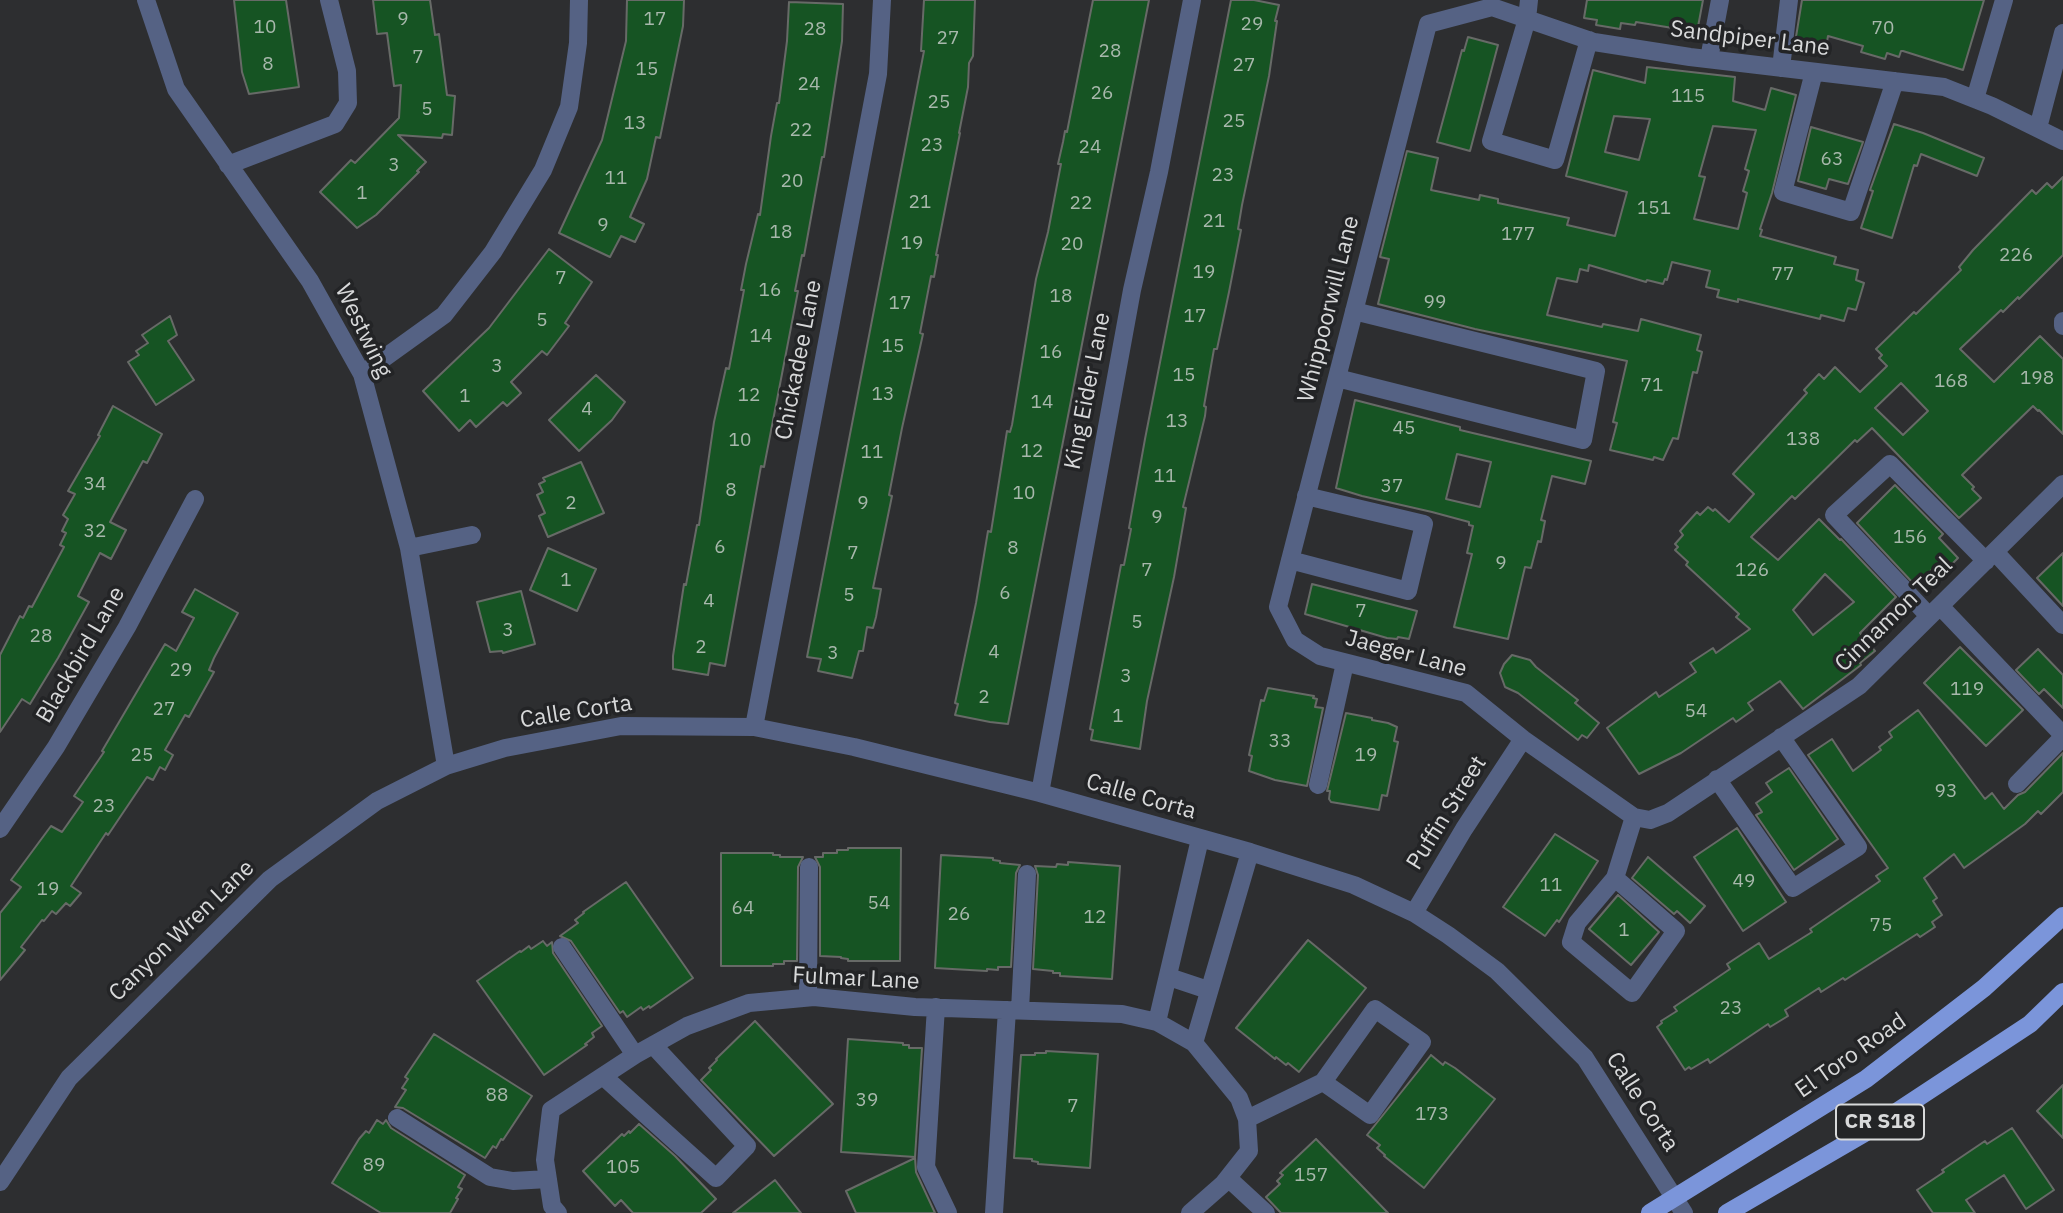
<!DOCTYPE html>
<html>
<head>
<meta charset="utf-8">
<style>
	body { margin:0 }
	canvas { display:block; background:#2d2e30 }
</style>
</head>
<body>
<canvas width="2063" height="1213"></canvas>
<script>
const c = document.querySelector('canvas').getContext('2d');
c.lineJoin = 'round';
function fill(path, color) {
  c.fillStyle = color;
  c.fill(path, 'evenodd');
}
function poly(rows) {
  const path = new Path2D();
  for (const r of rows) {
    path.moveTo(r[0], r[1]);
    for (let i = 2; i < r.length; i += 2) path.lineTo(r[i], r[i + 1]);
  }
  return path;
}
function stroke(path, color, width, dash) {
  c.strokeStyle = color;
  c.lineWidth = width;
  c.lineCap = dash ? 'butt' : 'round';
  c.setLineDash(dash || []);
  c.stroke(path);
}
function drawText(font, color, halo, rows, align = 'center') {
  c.font = font + ' "IBM Plex Sans",sans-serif';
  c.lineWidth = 7;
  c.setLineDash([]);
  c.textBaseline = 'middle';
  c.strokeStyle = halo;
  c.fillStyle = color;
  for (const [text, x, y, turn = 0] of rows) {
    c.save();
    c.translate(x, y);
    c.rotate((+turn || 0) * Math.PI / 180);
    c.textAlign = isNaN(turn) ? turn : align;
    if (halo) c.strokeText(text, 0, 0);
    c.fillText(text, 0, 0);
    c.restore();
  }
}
const building = poly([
	[234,0,286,0,299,87,249,94,242,72,234,0],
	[373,0,430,0,435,35,439,34,447,95,455,96,452,135,443,134,442,138,398,135,426,162,417,171,419,172,376,215,357,228,320,192,351,160,355,163,399,118,401,85,394,86,387,33,377,34,373,0],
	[627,0,684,0,683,26,660,138,656,137,647,179,630,217,644,224,635,242,621,236,610,257,559,233,602,140,626,41,627,0],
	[924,0,975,0,973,56,969,63,968,87,959,133,960,133,936,255,938,255,934,277,931,276,920,333,923,334,902,428,889,495,892,496,873,588,881,589,876,617,873,628,867,627,863,651,859,651,852,678,818,671,821,659,807,657,924,51,921,51,924,0],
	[1093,0,1149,0,1008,724,990,722,955,715,958,704,955,703,976,603,988,531,991,532,1007,431,1010,432,1012,425,1036,279,1048,232,1061,164,1058,164,1063,142,1065,131,1067,132,1093,0],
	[1231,0,1254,0,1279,5,1275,21,1277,21,1269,76,1242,205,1238,229,1241,230,1229,292,1217,349,1214,349,1204,406,1206,407,1205,416,1183,507,1186,508,1174,577,1147,701,1140,749,1091,740,1093,730,1090,729,1121,565,1124,565,1131,529,1129,528,1145,439,1231,0],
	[1587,0,1703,0,1697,32,1636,22,1635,25,1621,23,1620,29,1596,25,1597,20,1584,18,1587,0],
	[1802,0,1984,0,1963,70,1903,51,1901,51,1899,57,1887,53,1885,59,1861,52,1863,46,1828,36,1826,47,1795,43,1802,0],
	[789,2,843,4,842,41,824,157,822,157,804,256,802,255,795,291,798,291,764,467,761,466,725,666,710,663,708,675,673,669,673,656,684,584,686,585,697,525,699,525,714,422,726,368,729,369,744,290,741,290,746,264,758,214,760,215,771,136,777,103,779,103,787,41,789,2],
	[1468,37,1498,45,1470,151,1437,142,1462,50,1464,51,1468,37],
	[1647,67,1735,77,1733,101,1765,110,1771,88,1796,95,1772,193,1760,229,1762,230,1760,236,1836,257,1834,264,1858,270,1856,280,1864,283,1856,310,1848,308,1844,321,1821,315,1820,319,1738,299,1738,302,1717,297,1719,290,1706,287,1710,271,1672,262,1667,280,1665,279,1663,284,1647,280,1646,282,1589,265,1588,271,1580,269,1577,282,1557,278,1547,315,1602,327,1603,324,1638,331,1641,319,1701,335,1697,350,1702,352,1697,373,1693,372,1678,439,1673,438,1663,460,1654,457,1653,460,1610,450,1617,423,1613,422,1627,361,1475,329,1378,304,1389,259,1380,257,1407,151,1438,158,1431,190,1479,200,1480,195,1498,199,1498,203,1569,218,1567,225,1615,236,1627,192,1566,176,1593,70,1645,83,1647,67],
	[1614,116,1650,119,1639,160,1605,152,1614,116],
	[1713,126,1756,130,1745,169,1749,171,1743,191,1747,193,1738,229,1694,219,1705,177,1699,176,1713,126],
	[1894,124,1923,133,1984,158,1977,176,1921,154,1917,166,1914,165,1892,238,1861,228,1873,191,1870,190,1894,124],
	[1811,127,1863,142,1848,184,1829,179,1826,189,1798,181,1811,127],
	[2063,177,2063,255,2019,299,2018,297,2003,312,2001,310,1960,349,1994,382,2040,336,2063,359,2063,434,2039,410,2038,411,2033,406,1962,475,1974,487,1972,489,1981,498,1959,518,1872,428,1857,442,1855,440,1795,499,1792,496,1751,537,1778,560,1819,519,1840,540,1841,539,1896,597,1860,633,1875,651,1860,663,1861,665,1803,709,1780,681,1748,703,1753,710,1736,722,1733,718,1681,753,1639,774,1607,728,1656,692,1659,697,1696,672,1690,663,1713,648,1716,653,1750,629,1736,617,1739,614,1686,565,1688,562,1675,550,1678,547,1675,544,1683,535,1680,531,1697,512,1700,515,1708,507,1713,511,1715,509,1729,522,1754,494,1733,474,1807,393,1804,390,1819,374,1824,379,1835,367,1860,392,1887,366,1879,358,1882,355,1876,349,1914,312,1916,314,1961,270,1959,267,1973,250,2032,190,2036,194,2047,183,2052,188,2063,177],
	[1901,383,1928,411,1903,435,1875,408,1901,383],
	[1825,574,1854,602,1813,635,1793,610,1825,574],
	[549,249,592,282,565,323,569,326,547,355,542,351,511,382,521,393,507,406,503,402,476,427,470,420,459,431,423,391,489,328,549,249],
	[170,316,177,335,168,341,194,380,156,405,128,362,139,355,136,351,148,343,142,335,170,316],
	[596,375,625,402,612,420,579,451,549,420,596,375],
	[1355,400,1452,425,1460,427,1460,430,1591,461,1585,484,1552,476,1541,520,1545,521,1541,542,1538,541,1531,568,1525,567,1508,639,1454,627,1472,554,1467,553,1473,526,1469,525,1469,522,1432,512,1362,496,1336,488,1355,400],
	[1457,454,1491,462,1480,507,1446,499,1457,454],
	[113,406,162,434,147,463,143,461,110,522,126,530,111,559,100,553,78,596,89,602,58,658,30,704,22,699,0,732,0,655,20,616,23,618,29,606,32,607,64,547,60,545,66,533,62,531,68,519,63,515,75,494,68,491,100,436,98,435,113,406],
	[581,462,604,513,548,537,539,516,545,513,537,495,543,492,539,484,545,481,543,478,581,462],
	[1895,485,1943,534,1939,538,1958,558,1943,573,1936,566,1921,580,1918,577,1912,582,1857,523,1895,485],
	[548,548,596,569,577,611,530,590,548,548],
	[2063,553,2063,606,2037,578,2063,553],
	[1312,584,1417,611,1409,639,1398,637,1397,639,1387,638,1305,614,1312,584],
	[195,589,238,613,214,658,209,670,214,672,189,717,185,715,165,750,173,755,165,770,160,767,153,780,147,777,108,835,106,833,71,886,81,893,70,906,66,903,56,914,52,911,44,921,42,920,21,947,25,950,0,980,0,913,21,887,11,880,51,826,62,832,83,802,74,796,104,752,102,751,165,644,176,651,194,618,182,612,195,589],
	[521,591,535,644,503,653,502,651,490,652,477,602,521,591],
	[1960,647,2023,710,1986,746,1924,683,1960,647],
	[2038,649,2063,675,2063,708,2044,689,2039,694,2016,670,2038,649],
	[1512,655,1530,660,1536,667,1578,700,1575,703,1599,723,1587,738,1582,735,1578,740,1518,693,1505,687,1500,673,1504,664,1512,655],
	[1268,688,1314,696,1313,698,1317,699,1315,707,1323,708,1307,786,1275,780,1249,771,1252,756,1249,755,1261,700,1264,701,1268,688],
	[1918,710,1985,799,1992,793,2004,809,2018,795,2025,792,2063,753,2063,792,2041,814,2038,811,2025,824,1964,868,1954,854,1924,878,1937,898,1933,901,1942,915,1932,922,1935,927,1920,937,1917,934,1845,980,1843,978,1821,992,1819,988,1785,1010,1788,1016,1770,1027,1768,1024,1710,1063,1708,1059,1691,1069,1689,1067,1685,1070,1657,1027,1662,1023,1661,1021,1677,1011,1674,1007,1730,969,1727,964,1759,943,1769,959,1812,932,1810,929,1880,881,1876,876,1888,868,1808,755,1832,739,1853,771,1881,750,1879,747,1892,737,1889,732,1918,710],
	[1346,713,1372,718,1372,720,1388,723,1397,727,1394,741,1398,742,1387,796,1382,795,1379,810,1331,802,1329,799,1330,791,1327,791,1346,713],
	[1789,768,1838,839,1794,870,1756,815,1762,812,1756,803,1772,792,1766,783,1789,768],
	[1737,828,1786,902,1743,931,1694,857,1737,828],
	[1555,834,1598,861,1559,922,1557,920,1545,936,1503,907,1555,834],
	[848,848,901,848,900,961,848,961,848,959,841,958,841,957,820,956,820,867,815,857,823,857,823,853,837,853,837,850,848,850,848,848],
	[721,853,773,853,773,855,780,855,780,857,803,857,798,867,797,961,784,961,784,964,773,964,773,966,721,966,721,853],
	[941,855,993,858,993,860,1000,861,1000,863,1020,865,1016,873,1011,967,998,967,998,970,987,969,987,971,935,968,941,855],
	[1648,857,1705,906,1690,923,1677,911,1674,914,1632,878,1648,857],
	[1068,862,1120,866,1112,979,1060,976,1060,973,1053,973,1053,971,1033,969,1038,875,1035,866,1056,867,1057,864,1068,865,1068,862],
	[626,882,693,978,650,1008,649,1006,643,1010,641,1007,627,1017,623,1011,620,1013,571,941,560,936,578,923,575,920,584,913,583,912,626,882],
	[1618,895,1659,932,1631,965,1589,929,1618,895],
	[1308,940,1366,988,1299,1072,1288,1063,1286,1065,1276,1057,1275,1059,1236,1028,1308,940],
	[543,941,547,946,552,942,553,953,602,1026,592,1033,594,1037,585,1044,587,1045,544,1075,477,981,520,951,521,952,529,946,531,949,543,941],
	[755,1021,833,1104,774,1156,701,1080,711,1070,709,1068,717,1060,716,1059,755,1021],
	[434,1034,532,1096,503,1140,501,1139,496,1148,493,1146,485,1158,403,1108,395,1107,406,1090,402,1088,408,1079,405,1077,434,1034],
	[848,1039,903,1043,903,1045,909,1045,909,1048,922,1048,915,1157,841,1152,848,1039],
	[1046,1051,1098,1054,1090,1168,1038,1164,1038,1162,1032,1161,1032,1159,1014,1158,1021,1055,1035,1055,1035,1053,1046,1053,1046,1051],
	[1431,1055,1443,1065,1445,1062,1455,1068,1495,1099,1424,1188,1384,1156,1385,1155,1377,1148,1380,1145,1367,1135,1431,1055],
	[2063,1085,2063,1138,2037,1111,2063,1085],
	[377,1120,383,1124,386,1120,391,1128,465,1175,458,1187,462,1189,456,1198,458,1199,450,1213,381,1213,332,1183,359,1139,366,1131,369,1133,377,1120],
	[639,1124,675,1156,716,1199,701,1213,633,1213,621,1200,615,1206,583,1171,622,1134,624,1136,629,1131,630,1133,639,1124],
	[2012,1128,2054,1190,2026,1209,2004,1175,1966,1200,1975,1213,1933,1213,1917,1190,1944,1172,1942,1170,1985,1141,1987,1144,2012,1128],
	[1316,1139,1359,1183,1388,1213,1281,1213,1266,1197,1280,1184,1277,1181,1283,1175,1280,1173,1316,1139],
	[915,1158,916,1172,935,1213,856,1213,846,1191,915,1158],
	[775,1180,801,1213,733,1213,775,1180]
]);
fill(building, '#165423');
stroke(building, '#676a67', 2);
stroke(poly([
	[146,0,176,89,310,281,362,374,409,548,446,766],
	[1529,0,1527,19,1491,141,1555,160,1589,40],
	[1709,59,1720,0],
	[1781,68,1789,0],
	[1814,72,1783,192,1851,212,1895,81],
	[1975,99,2004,0],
	[2038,128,2063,33],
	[2063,141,1992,106,1944,87,1690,57,1594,42,1492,7,1428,24,1278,607,1295,640,1320,656,1466,693,1523,739,1634,817,1650,820,1668,813,1859,686,2063,484],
	[228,165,335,124,348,103,347,71,329,0],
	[2063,321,2063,326],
	[362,374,444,315,493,252,543,170,569,107,578,43,579,0],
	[1337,378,1583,440,1596,371,1354,311],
	[409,548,472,535],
	[1995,552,2063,625],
	[1290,560,1408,591,1424,524,1306,496],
	[1940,606,2063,735],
	[1929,616,1834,515,1890,464,1986,561],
	[754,727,878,74,882,0],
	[1717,779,1793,888,1858,847,1781,737],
	[2017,784,2063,737],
	[1318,785,1345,663],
	[1040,793,1132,290,1159,172,1192,0],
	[0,829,56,747,127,627,195,499],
	[1615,878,1676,931,1632,993,1571,942,1577,923,1615,878,1634,817],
	[1414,913,1464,829,1523,739],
	[562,947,635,1055],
	[1169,977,1208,990],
	[808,997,809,867],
	[936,1007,926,1167,948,1213],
	[1020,1010,1027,874],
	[1157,1022,1200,839],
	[1194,1043,1250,852],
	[604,1077,716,1178,747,1146,653,1045],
	[397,1118,490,1177,513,1181,548,1179],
	[1247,1119,1323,1082,1370,1115,1422,1042,1375,1009,1323,1082],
	[1228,1178,1266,1213],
	[0,1182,69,1078,270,879,377,801,446,766,505,748,621,726,754,727,854,747,1040,793,1250,852,1354,885,1414,913,1448,935,1497,971,1585,1058,1684,1213],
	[558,1213,552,1206,545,1160,551,1110,635,1055,687,1026,749,1003,814,997,915,1007,1122,1014,1157,1022,1194,1043,1239,1098,1247,1119,1249,1151,1223,1184,1190,1213],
	[994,1213,1007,1010]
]), '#556284', 18);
stroke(poly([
	[1650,1213,1866,1079,1984,988,2063,916],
	[1727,1213,1863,1134,2030,1024,2063,992]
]), '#7b95da', 18);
drawText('19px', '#a8b8ac', null, [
	["9",403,20],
	["17",655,20],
	["29",1252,25],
	["10",265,28],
	["70",1883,29],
	["28",815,30],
	["27",948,39],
	["28",1110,52],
	["7",418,58],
	["8",268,65],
	["27",1244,66],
	["15",647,70],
	["24",809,85],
	["26",1102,94],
	["115",1688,97],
	["25",939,103],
	["5",427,110],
	["25",1234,122],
	["13",635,124],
	["22",801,131],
	["23",932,146],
	["24",1090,148],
	["63",1832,160],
	["3",394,166],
	["23",1223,176],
	["11",616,179],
	["20",792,182],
	["1",362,194],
	["21",920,203],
	["22",1081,204],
	["151",1654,209],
	["21",1214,222],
	["9",603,226],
	["18",781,233],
	["177",1518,235],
	["19",912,244],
	["20",1072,245],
	["226",2016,256],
	["19",1204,273],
	["77",1783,275],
	["7",561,279],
	["16",770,291],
	["18",1061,297],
	["99",1435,303],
	["17",900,304],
	["17",1195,317],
	["5",542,321],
	["14",761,337],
	["15",893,347],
	["16",1051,353],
	["3",497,367],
	["15",1184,376],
	["198",2037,379],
	["168",1951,382],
	["71",1652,386],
	["13",883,395],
	["12",749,396],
	["1",465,397],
	["14",1042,403],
	["4",587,410],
	["13",1177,422],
	["45",1404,429],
	["138",1803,440],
	["10",740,441],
	["12",1032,452],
	["11",872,453],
	["11",1165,477],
	["34",95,485],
	["37",1392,487],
	["8",731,491],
	["10",1024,494],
	["2",571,504],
	["9",863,504],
	["9",1157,518],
	["32",95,532],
	["156",1910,538],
	["6",720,548],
	["8",1013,549],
	["7",853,554],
	["9",1501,564],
	["7",1147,571],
	["126",1752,571],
	["1",566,581],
	["6",1005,594],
	["5",849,596],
	["4",709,602],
	["7",1361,612],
	["5",1137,623],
	["3",508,631],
	["28",41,637],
	["2",701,648],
	["4",994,653],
	["3",833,654],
	["29",181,671],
	["3",1126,677],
	["119",1967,690],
	["2",984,698],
	["27",164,710],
	["54",1696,712],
	["1",1118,717],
	["33",1280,742],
	["25",142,756],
	["19",1366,756],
	["93",1946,792],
	["23",104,807],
	["49",1744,882],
	["11",1551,886],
	["19",48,890],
	["54",879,904],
	["64",743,909],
	["26",959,915],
	["12",1095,918],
	["75",1881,926],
	["1",1624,931],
	["23",1731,1009],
	["88",497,1096],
	["39",867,1101],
	["7",1073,1107],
	["173",1432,1115],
	["89",374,1166],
	["105",623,1168],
	["157",1311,1176]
]);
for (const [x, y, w] of [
	[1880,1122,88]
]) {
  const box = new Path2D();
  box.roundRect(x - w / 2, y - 17.5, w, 35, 5);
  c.fillStyle = '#232426';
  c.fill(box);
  stroke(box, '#d8d9da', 2);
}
drawText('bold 21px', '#d8d9da', null, [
	["CR S18",1880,1122]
]);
drawText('23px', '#d8d9da', '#232426', [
	["Sandpiper Lane",1750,39,7],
	["Whippoorwill Lane",1329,309,-76],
	["Westwing",363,331,64],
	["Chickadee Lane",799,360,-79],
	["King Eider Lane",1088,391,-79],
	["Cinnamon Teal",1894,615,-44],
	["Jaeger Lane",1406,654,15],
	["Blackbird Lane",81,655,-60],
	["Calle Corta",576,712,-9],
	["Calle Corta",1141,797,16],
	["Puffin Street",1447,813,-58],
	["Canyon Wren Lane",182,931,-44],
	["Fulmar Lane",856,979,3],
	["El Toro Road",1851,1056,-35],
	["Calle Corta",1642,1102,57]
]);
</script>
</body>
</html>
